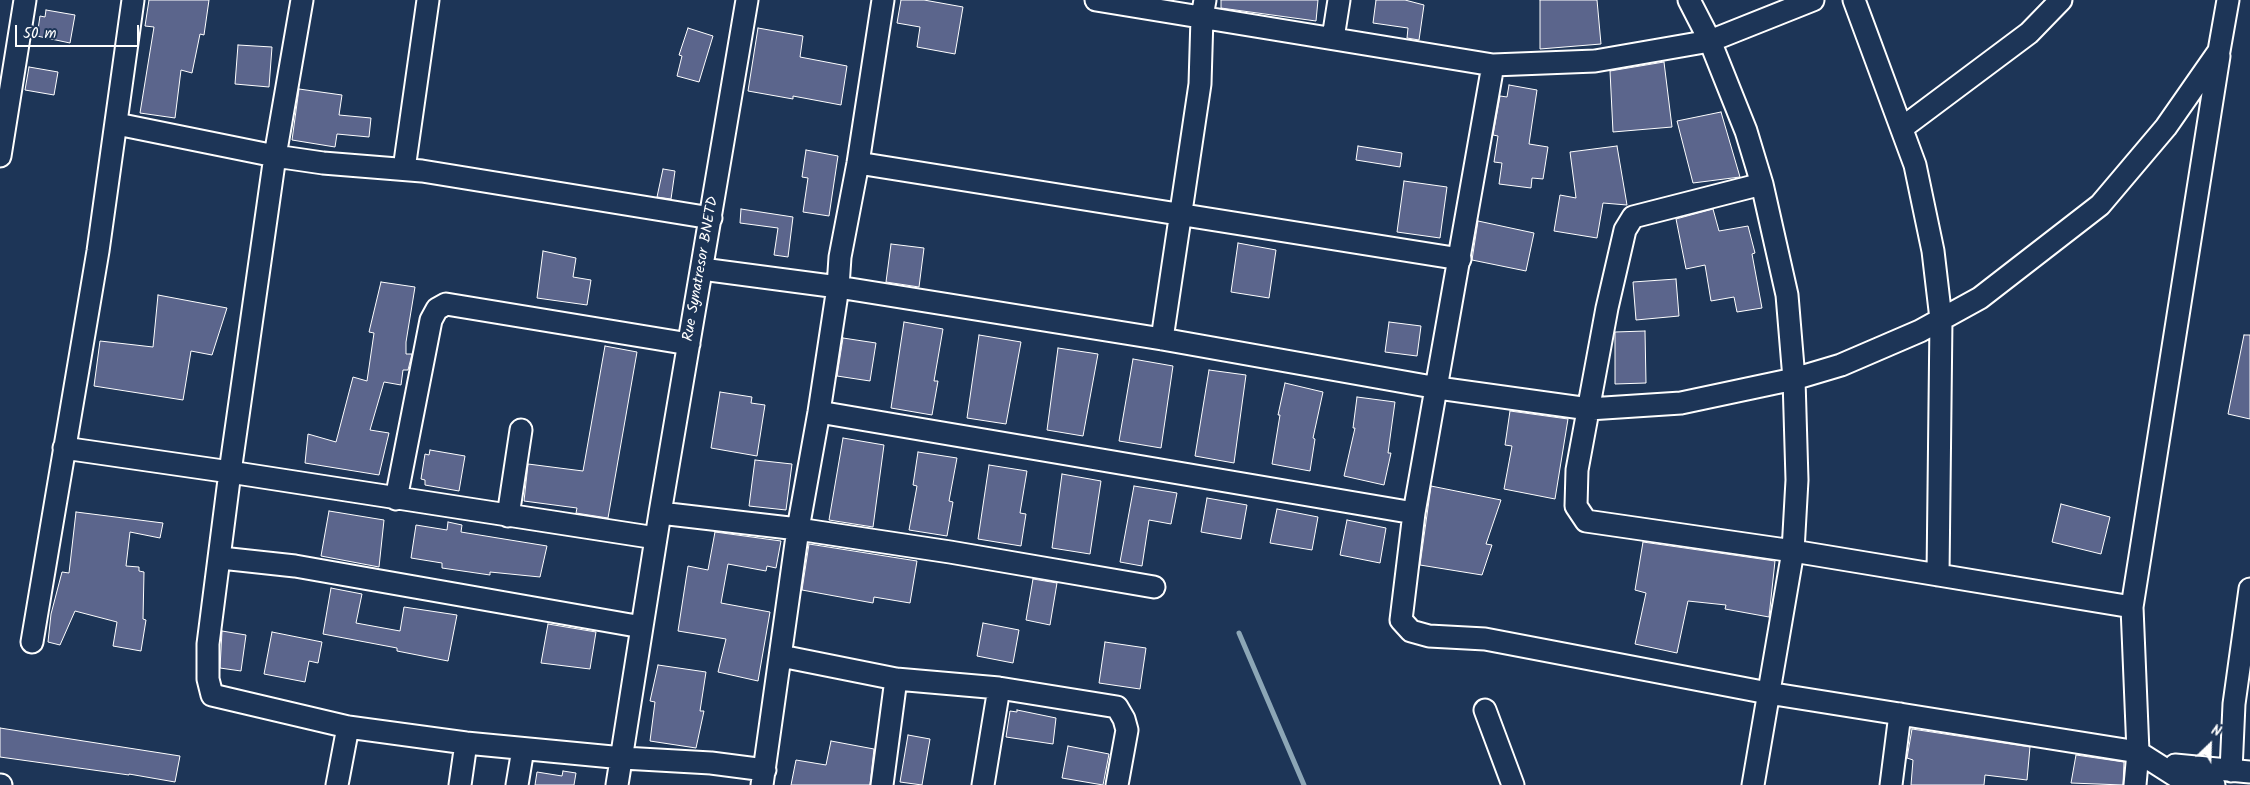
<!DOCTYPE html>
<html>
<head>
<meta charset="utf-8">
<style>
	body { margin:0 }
	#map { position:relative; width:2250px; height:785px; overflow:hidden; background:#1d3557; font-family:Kalam,sans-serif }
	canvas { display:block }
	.north { position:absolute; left:2185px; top:720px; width:50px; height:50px; -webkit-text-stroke:4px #1d3557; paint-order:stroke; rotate:24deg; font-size:14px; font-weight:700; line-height:20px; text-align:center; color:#fff }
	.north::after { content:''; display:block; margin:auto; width:18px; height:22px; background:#fff; clip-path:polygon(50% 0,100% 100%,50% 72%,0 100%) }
	.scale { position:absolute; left:15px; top:25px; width:124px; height:22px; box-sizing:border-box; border:2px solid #fff; border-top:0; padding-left:6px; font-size:15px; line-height:18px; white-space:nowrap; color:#fff; -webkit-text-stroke:4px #1d3557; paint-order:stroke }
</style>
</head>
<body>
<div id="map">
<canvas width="2250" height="785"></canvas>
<div class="north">N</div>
<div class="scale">50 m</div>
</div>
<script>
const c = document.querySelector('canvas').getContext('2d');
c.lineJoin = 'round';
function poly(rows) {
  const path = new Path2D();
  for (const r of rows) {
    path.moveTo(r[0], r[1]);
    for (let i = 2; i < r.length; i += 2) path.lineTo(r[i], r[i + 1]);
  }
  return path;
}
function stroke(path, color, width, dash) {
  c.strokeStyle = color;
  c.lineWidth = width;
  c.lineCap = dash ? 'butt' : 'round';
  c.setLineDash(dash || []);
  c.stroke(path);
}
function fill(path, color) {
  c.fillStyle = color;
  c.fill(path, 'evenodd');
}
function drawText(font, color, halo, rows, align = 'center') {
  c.font = font + ' Kalam,sans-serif';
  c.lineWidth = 4.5;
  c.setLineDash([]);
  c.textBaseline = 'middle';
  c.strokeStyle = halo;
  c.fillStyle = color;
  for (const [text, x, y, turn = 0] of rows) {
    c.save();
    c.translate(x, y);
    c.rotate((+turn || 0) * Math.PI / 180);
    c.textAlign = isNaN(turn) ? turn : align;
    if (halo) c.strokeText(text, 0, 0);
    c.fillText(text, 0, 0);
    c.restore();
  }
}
stroke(poly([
	[1239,633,1304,785]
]), '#8ca6b6', 5);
const building = poly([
	[149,0,209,0,204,35,200,34,192,73,181,70,175,118,140,113,154,27,145,26,149,0],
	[901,0,924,0,963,7,955,54,917,47,920,27,897,23,901,0],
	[1221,0,1318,0,1316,21,1221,8,1221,0],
	[1376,0,1405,0,1424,5,1419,40,1407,38,1408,28,1373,23,1376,0],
	[1540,0,1597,0,1601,44,1540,49,1540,0],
	[46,10,75,15,70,43,37,36,40,16,45,17,46,10],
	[688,28,713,36,699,82,677,76,682,56,679,55,688,28],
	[758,28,803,36,800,57,847,66,841,105,793,96,793,99,748,91,758,28],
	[238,45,272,47,269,87,235,84,238,45],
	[1664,62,1672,127,1613,132,1610,71,1664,62],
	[29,67,58,72,54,95,25,90,29,67],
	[1509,85,1537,90,1529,144,1548,147,1543,179,1532,178,1531,188,1499,184,1502,163,1494,162,1498,136,1493,135,1500,96,1507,97,1509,85],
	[299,89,342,95,339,115,371,118,369,137,337,134,335,147,292,140,299,89],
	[1721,112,1740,177,1693,183,1677,121,1721,112],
	[1358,146,1402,153,1400,167,1356,160,1358,146],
	[1617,146,1627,205,1603,203,1597,238,1554,231,1560,195,1576,198,1570,152,1617,146],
	[806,150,838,156,829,216,803,212,808,178,802,177,806,150],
	[663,169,675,171,671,199,657,197,663,169],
	[1404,181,1447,187,1440,238,1397,232,1404,181],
	[741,209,793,217,788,257,774,255,778,228,740,223,741,209],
	[1713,209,1719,231,1748,226,1755,253,1752,254,1762,308,1737,312,1734,297,1711,301,1705,265,1686,269,1676,219,1713,209],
	[1478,221,1534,233,1526,271,1472,260,1478,221],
	[1238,243,1276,250,1269,298,1231,292,1238,243],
	[891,244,924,248,919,287,886,282,891,244],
	[543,251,576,258,573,277,591,280,587,305,537,298,543,251],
	[1676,279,1679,316,1636,320,1633,282,1676,279],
	[381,282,415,287,406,342,406,354,412,354,408,370,403,370,401,385,384,382,370,430,389,433,379,475,305,463,308,434,336,442,353,377,367,381,374,333,369,332,381,282],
	[158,295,227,308,212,355,191,351,183,400,94,386,100,341,153,347,158,295],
	[904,322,943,329,934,381,938,381,932,415,891,408,904,322],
	[1389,322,1421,326,1417,356,1385,352,1389,322],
	[1645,331,1646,383,1615,384,1615,332,1645,331],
	[979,335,1021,342,1006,424,967,418,979,335],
	[2244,335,2250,335,2250,419,2228,414,2244,335],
	[843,338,876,343,870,381,837,376,843,338],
	[605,346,637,352,608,518,576,513,577,508,524,501,528,464,583,471,605,346],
	[1058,348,1098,354,1083,436,1047,430,1058,348],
	[1133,359,1173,366,1161,448,1119,441,1133,359],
	[1209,370,1246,375,1234,463,1195,456,1209,370],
	[1285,383,1323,392,1313,438,1315,439,1310,471,1272,464,1280,415,1278,415,1285,383],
	[720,392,752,397,751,403,765,405,757,456,711,448,720,392],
	[1357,397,1395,402,1388,453,1391,453,1384,485,1344,476,1355,428,1353,428,1357,397],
	[1510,411,1568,419,1555,499,1504,489,1512,446,1505,445,1510,411],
	[843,438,884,445,873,527,829,520,843,438],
	[430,450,465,456,459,491,425,485,425,480,421,479,425,454,429,455,430,450],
	[918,452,957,458,949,501,953,502,947,536,909,530,917,486,913,485,918,452],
	[755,460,792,464,786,510,749,506,755,460],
	[989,465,1027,471,1020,513,1026,514,1021,546,978,539,989,465],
	[1062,474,1101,481,1090,554,1052,548,1062,474],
	[1134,486,1177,493,1171,524,1149,520,1142,566,1120,562,1134,486],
	[1431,486,1501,500,1486,544,1492,545,1482,575,1420,565,1431,486],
	[1207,498,1247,505,1241,539,1201,532,1207,498],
	[2061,504,2110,517,2101,554,2052,542,2061,504],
	[1277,509,1318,517,1312,550,1270,543,1277,509],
	[329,511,384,520,379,567,321,556,329,511],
	[76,512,163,523,160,538,130,532,126,566,139,567,139,571,144,572,143,619,146,620,141,651,113,646,117,622,75,611,60,645,48,642,51,614,62,572,69,573,76,512],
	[1347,520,1386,528,1380,563,1340,555,1347,520],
	[448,522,462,525,461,532,547,546,540,577,490,572,490,575,442,568,442,563,411,558,416,525,447,530,448,522],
	[715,532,781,541,776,568,767,566,766,571,728,564,721,603,770,612,758,681,718,672,726,639,678,631,688,566,708,570,715,532],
	[1643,542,1775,561,1769,617,1725,609,1726,605,1688,601,1677,653,1635,644,1646,593,1635,590,1643,542],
	[809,544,917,561,910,603,874,597,873,603,802,590,809,544],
	[1033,579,1057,583,1050,625,1026,620,1033,579],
	[331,588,362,594,356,623,400,631,404,607,457,615,448,661,397,651,397,648,323,634,331,588],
	[983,623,1019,630,1013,663,977,656,983,623],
	[548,624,596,632,590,669,541,663,548,624],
	[222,631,246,635,241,671,220,668,222,631],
	[272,632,322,642,318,663,309,661,305,682,264,674,272,632],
	[1105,642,1146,648,1140,689,1099,683,1105,642],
	[658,665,706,672,700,711,704,711,696,748,650,741,655,702,650,701,658,665],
	[1017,710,1056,718,1053,744,1006,737,1010,711,1017,712,1017,710],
	[0,728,180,756,175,782,129,774,129,775,0,757,0,728],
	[1912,729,2030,747,2027,780,1985,775,1984,785,1911,785,1913,760,1907,758,1912,729],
	[908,735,930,739,922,785,900,782,908,735],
	[831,741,874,749,870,785,791,785,796,760,826,765,831,741],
	[1068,746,1109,754,1103,785,1062,778,1068,746],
	[2076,755,2124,762,2123,785,2071,783,2076,755],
	[563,771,576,773,574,785,535,785,537,772,562,776,563,771]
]);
fill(building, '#5b658c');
stroke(building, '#fff', 1);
const minor = poly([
	[302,0,275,156,230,472,208,644,208,679,212,695,348,727,466,743,623,758,711,763,765,770],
	[1096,0,1493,65,1595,61,1710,41,1813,0],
	[1689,0,1710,41,1746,131,1762,184,1787,295,1794,379,1797,480,1793,551,1753,785],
	[1854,0,1915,165,1933,251,1941,319,1938,575],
	[1333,38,1339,0],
	[1493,65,1414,513,1401,620,1411,631,1429,636,1485,639,1768,693,2138,752,2135,785],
	[117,124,275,156,323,163,422,171,711,218],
	[1902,128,2029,33,2061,0],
	[0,156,25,0],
	[858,163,1460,259],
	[404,169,428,0],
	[1762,184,1633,217,1625,230,1607,308,1577,470,1576,506,1586,521,1793,551,2132,607],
	[702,269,838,287,1162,339,1438,388,1589,409,1681,403,1794,379,1841,365,1920,331,1980,298,2100,205,2166,127,2219,51,2228,0],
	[1162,339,1200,84,1202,17,1205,0],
	[819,412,1414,513],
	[64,448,230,472,656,538],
	[396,499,431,320,437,309,446,304,689,344],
	[660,513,798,529,950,552,1154,587],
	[508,516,521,430],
	[221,558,295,566,642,627],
	[32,642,98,251,133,0],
	[781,656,896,679,999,688,1117,707,1124,719,1127,730,1117,785],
	[1485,710,1513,785],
	[2175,765,2250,772],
	[2231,771,2234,704,2250,589],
	[0,785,1,785],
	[337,785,348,727],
	[460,785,466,743],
	[517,785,523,749],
	[617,785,660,513,747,0],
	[762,785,798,529,819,412,838,287,840,257,858,163,883,0],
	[882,785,896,679],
	[983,785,999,688],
	[1891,785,1900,714],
	[2214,785,2179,778,2138,752,2132,607,2219,56]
]);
stroke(minor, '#fff', 25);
stroke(minor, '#1d3557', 21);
drawText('15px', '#fff', '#1d3557', [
	["Rue Synatresor BNETD",702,269,-80]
]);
</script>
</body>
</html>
